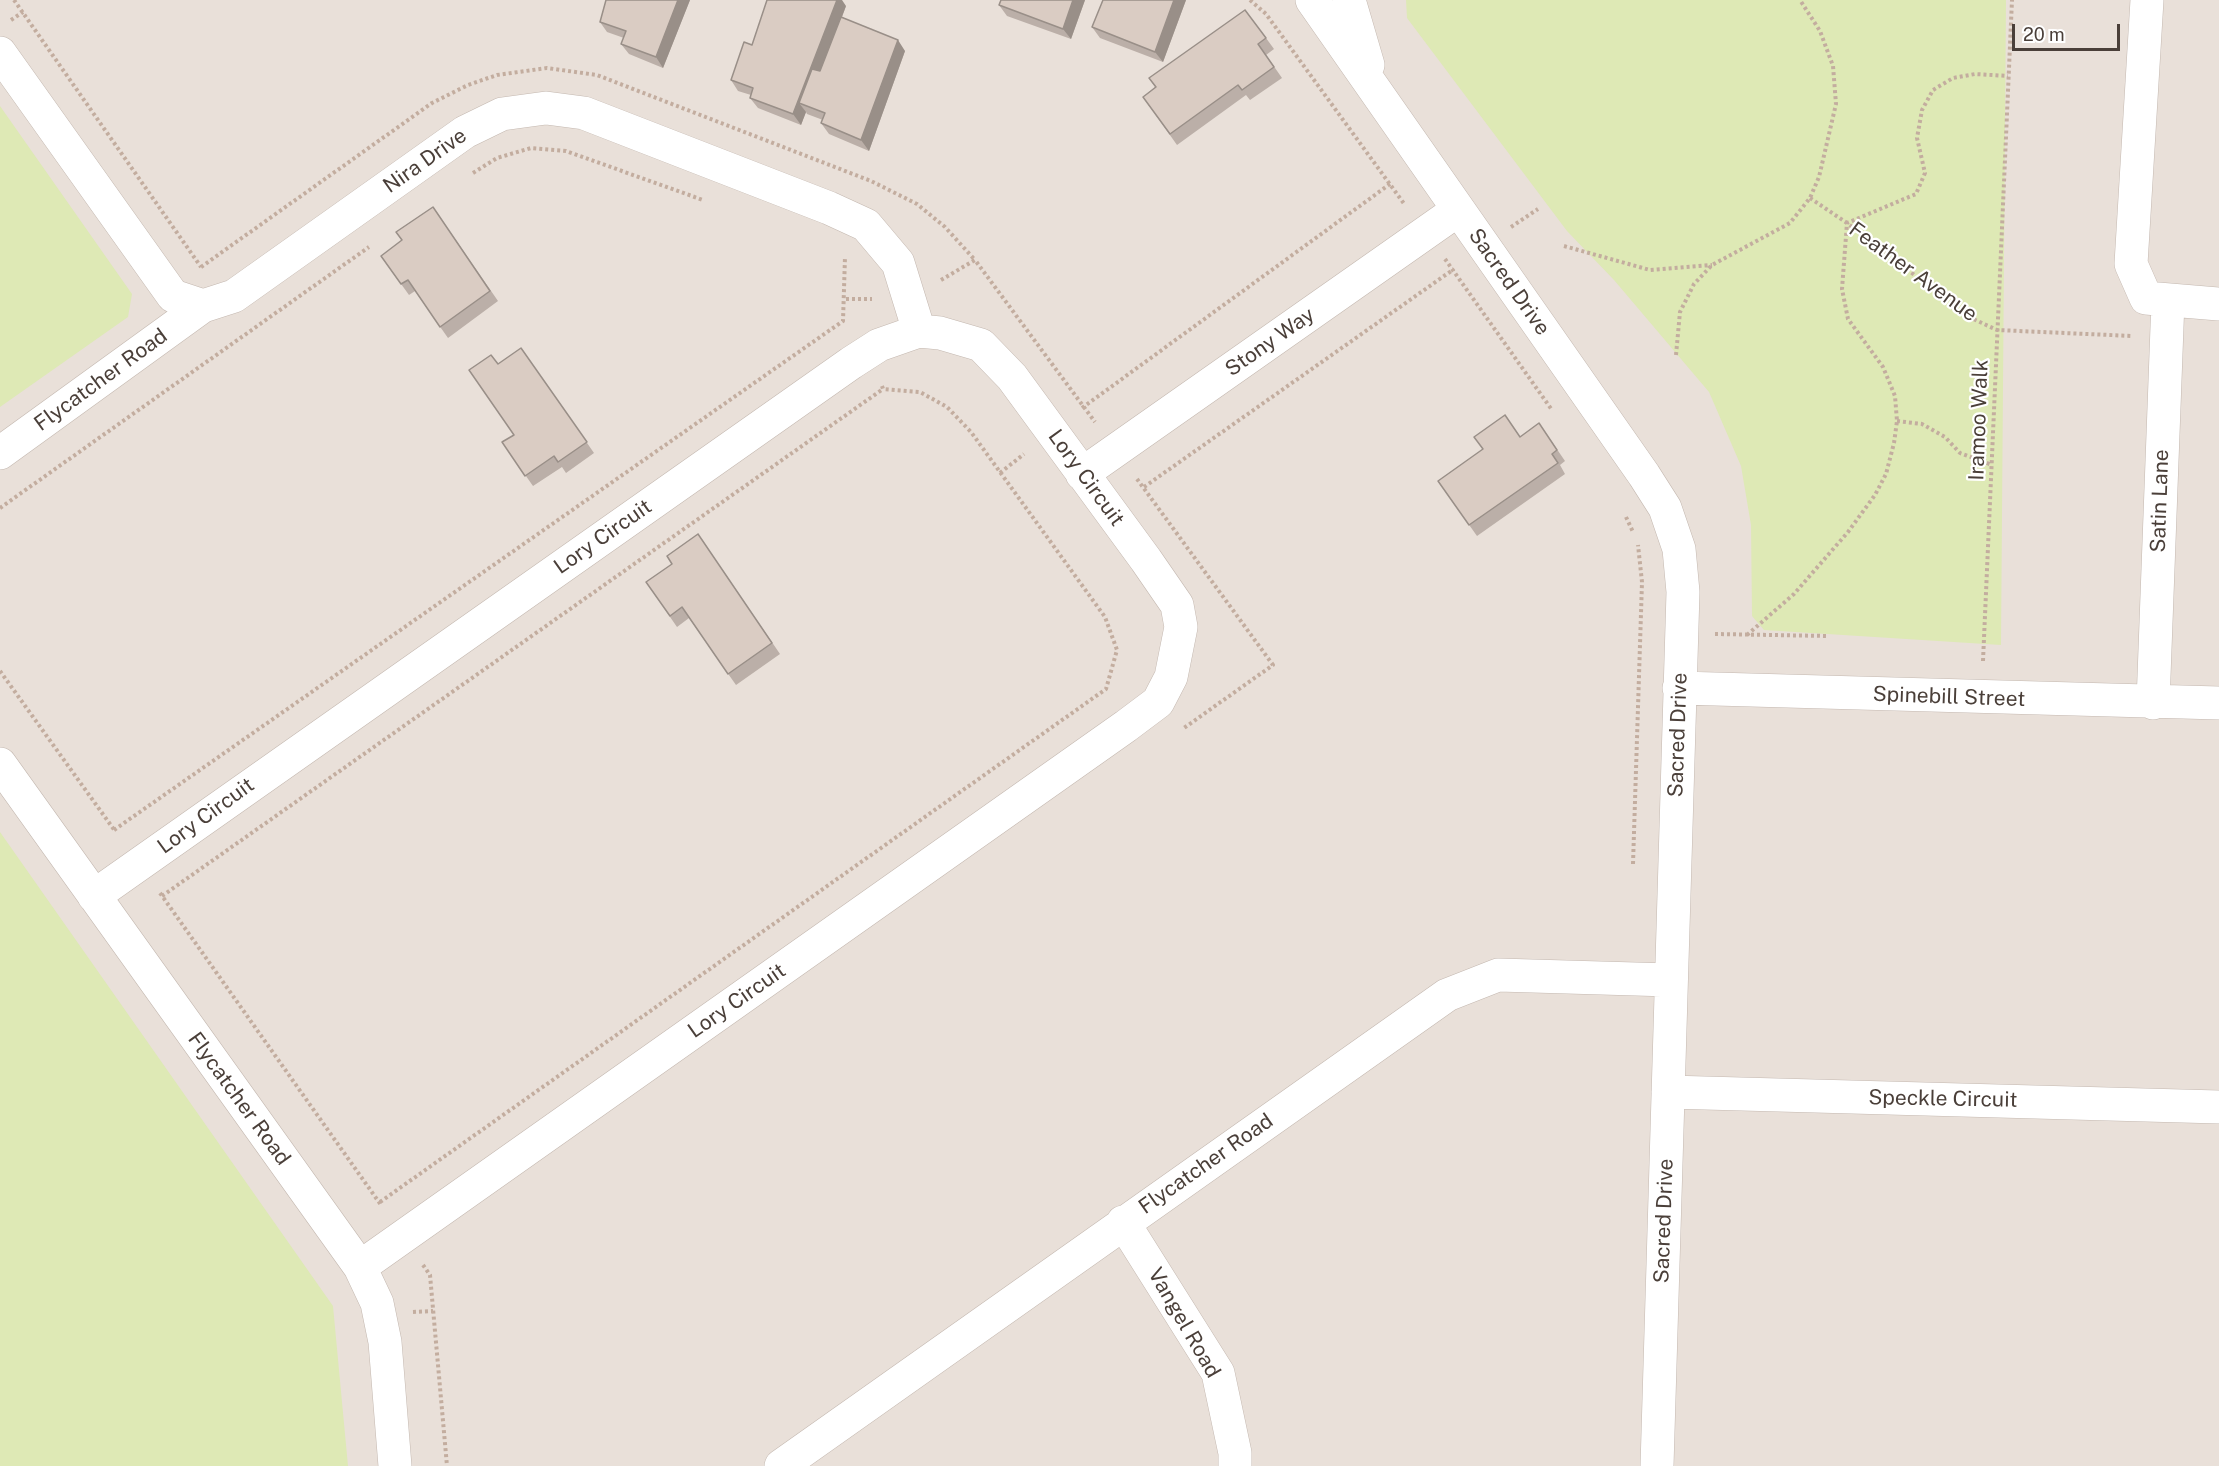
<!DOCTYPE html>
<html>
<head>
<meta charset="utf-8">
<style>
	body { margin:0 }
	#map { position:relative; width:2219px; height:1466px; overflow:hidden; background:#f5f0eb; font-family:"Public Sans",sans-serif }
	canvas { display:block }
	.scale { position:absolute; left:2012px; top:24px; width:108px; height:27px; box-sizing:border-box; border:3px solid #4a3f39; border-top:0; padding-left:8px; font-size:18px; line-height:21px; white-space:nowrap; color:#4a3f39; -webkit-text-stroke:4px #fff; paint-order:stroke }
</style>
</head>
<body>
<div id="map">
<canvas width="2219" height="1466"></canvas>
<div class="scale">20 m</div>
</div>
<script>
const c = document.querySelector('canvas').getContext('2d');
c.lineJoin = 'round';
function fill(path, color) {
  c.fillStyle = color;
  c.fill(path, 'evenodd');
}
function poly(rows) {
  const path = new Path2D();
  for (const r of rows) {
    path.moveTo(r[0], r[1]);
    for (let i = 2; i < r.length; i += 2) path.lineTo(r[i], r[i + 1]);
  }
  return path;
}
function stroke(path, color, width, dash) {
  c.strokeStyle = color;
  c.lineWidth = width;
  c.lineCap = dash ? 'butt' : 'round';
  c.setLineDash(dash || []);
  c.stroke(path);
}
function drawText(font, color, halo, rows, align = 'center') {
  c.font = font + ' "Public Sans",sans-serif';
  c.lineWidth = 4.5;
  c.setLineDash([]);
  c.textBaseline = 'middle';
  c.strokeStyle = halo;
  c.fillStyle = color;
  for (const [text, x, y, turn = 0] of rows) {
    c.save();
    c.translate(x, y);
    c.rotate((+turn || 0) * Math.PI / 180);
    c.textAlign = isNaN(turn) ? turn : align;
    if (halo) c.strokeText(text, 0, 0);
    c.fillText(text, 0, 0);
    c.restore();
  }
}
fill(poly([
	[0,0,2219,0,2219,1466,0,1466]
]), '#e9e0d9');
fill(poly([
	[1406,0,2006,0,2001,645,1764,630,1752,616,1751,525,1741,466,1709,392,1614,280,1567,231,1407,18],
	[0,106,132,294,128,317,0,407],
	[0,832,333,1306,348,1466,0,1466]
]), '#dee9b5');
const minor = poly([
	[1312,0,1644,475,1665,508,1679,549,1683,592,1657,1466],
	[1349,0,1368,65],
	[2147,0,2131,264,2146,298,2219,304],
	[0,53,173,296,203,306,234,296,465,132,502,114,546,108,584,113,829,208,866,225,898,263,919,331],
	[0,453,203,306],
	[1082,474,1458,210],
	[1679,688,2219,703],
	[2153,703,2168,300],
	[0,764,360,1267,377,1303,385,1342,395,1466],
	[94,896,851,363,879,345,919,331,940,333,981,345,1012,377,1146,560,1177,605,1181,627,1171,677,1158,702,1126,726,360,1267],
	[1668,1092,2219,1107],
	[1123,1222,1218,1373,1235,1453,1235,1466],
	[781,1466,1447,995,1498,975,1670,980]
]);
stroke(minor, '#c4b8b0', 34);
stroke(poly([
	[14,0,201,267],
	[1250,0,1266,14,1405,205],
	[11,20,23,12],
	[473,173,497,158,531,148,566,151,703,200],
	[1810,198,1847,223,1969,317,1997,330,2132,336],
	[1511,227,1538,209],
	[1564,246,1650,270,1712,265],
	[1445,259,1552,410],
	[201,267,432,103,468,85,497,75,547,68,597,75,871,181,917,204,945,227,975,260],
	[941,280,975,260,1095,422],
	[846,299,872,299],
	[1676,355,1680,312,1694,284,1712,265,1790,223,1810,198,1819,177,1836,104,1833,66,1820,31,1800,0],
	[1082,408,1390,184],
	[1897,421,1922,424,1945,437,1960,453,1992,465],
	[1000,473,1024,454],
	[1137,479,1273,665,1184,728],
	[1144,487,1454,269],
	[0,508,369,247],
	[1626,517,1633,532],
	[1715,634,1828,636],
	[1747,635,1794,594,1848,532,1875,495,1886,474,1894,443,1897,421,1895,396,1883,367,1848,319,1842,289,1847,223,1916,194,1925,173,1917,138,1922,110,1933,90,1953,78,1975,74,2008,76],
	[1983,661,2012,0],
	[0,671,115,831],
	[114,830,843,321,845,257],
	[1633,864,1642,582,1638,545],
	[160,893,381,1205],
	[162,896,883,389],
	[380,1202,1106,689,1117,650,1105,617,971,432,947,407,920,392,883,389,882,386],
	[423,1265,430,1275,447,1466],
	[413,1312,433,1311]
]), '#c3ad9f', 4, [3, 3]);
stroke(minor, '#fff', 33);
fill(poly([
	[606,0,690,0,663,68,629,54,621,44,624,38,607,32,600,22],
	[1001,0,1085,0,1071,39,1007,16,999,5],
	[1186,0,1163,62,1100,38,1092,27],
	[846,6,842,17,905,51,869,151,829,134,821,123,823,120,807,114,806,112,801,125,758,108,750,98,751,95,738,91,731,80,752,45],
	[1266,38,1274,49,1266,55,1282,78,1250,100,1246,95,1177,145,1143,97,1155,87,1149,78],
	[433,207,498,301,448,338,415,291,409,295,381,256,402,241,396,232],
	[521,348,594,453,566,473,562,467,533,486,502,442,514,435,498,364],
	[1539,423,1565,461,1560,465,1565,474,1477,536,1438,481,1483,449,1520,437],
	[698,534,780,654,736,685,689,618,677,627,646,582,672,564]
]), '#bbafa8');
fill(poly([
	[678,0,690,0,663,68,656,57],
	[837,0,842,0,846,6,808,106,799,103,806,112,801,125,793,114],
	[1073,0,1085,0,1071,39,1063,29],
	[1174,0,1186,0,1163,62,1155,52],
	[898,40,905,51,869,151,861,140]
]), '#998f88');
const building = poly([
	[606,0,678,0,656,57,621,44,626,31,600,22,606,0],
	[767,0,837,0,793,114,750,98,753,88,731,80,744,42,752,45,767,0],
	[1001,0,1073,0,1063,29,999,5,1001,0],
	[1103,0,1174,0,1155,52,1092,27,1103,0],
	[1245,10,1266,38,1258,44,1274,67,1242,90,1238,85,1170,134,1143,97,1156,87,1149,78,1245,10],
	[841,17,898,40,861,140,821,123,825,113,799,103,812,69,820,71,841,17],
	[433,207,490,291,440,327,408,280,401,284,381,256,402,240,396,232,433,207],
	[521,348,587,442,558,462,554,456,525,476,502,442,514,435,469,370,491,355,498,364,521,348],
	[1505,415,1520,437,1539,423,1557,450,1552,454,1558,463,1469,525,1438,481,1483,449,1474,437,1505,415],
	[698,534,772,643,728,674,682,607,670,616,646,582,672,564,667,556,698,534]
]);
fill(building, '#daccc3');
stroke(building, '#998f88', 1.5);
drawText('21px', '#4a3f39', '#fff', [
	["Nira Drive",425,161,-35],
	["Feather Avenue",1913,272,36],
	["Sacred Drive",1509,282,55],
	["Stony Way",1270,342,-35],
	["Flycatcher Road",101,380,-36],
	["Iramoo Walk",1979,420,-88],
	["Lory Circuit",1086,478,54],
	["Satin Lane",2160,501,-88],
	["Lory Circuit",603,537,-35],
	["Spinebill Street",1949,697,2],
	["Sacred Drive",1678,735,-88],
	["Lory Circuit",206,816,-36],
	["Lory Circuit",737,1001,-35],
	["Flycatcher Road",239,1099,54],
	["Speckle Circuit",1943,1099,1],
	["Flycatcher Road",1206,1164,-35],
	["Sacred Drive",1664,1221,-88],
	["Vangel Road",1184,1323,60]
]);
</script>
</body>
</html>
